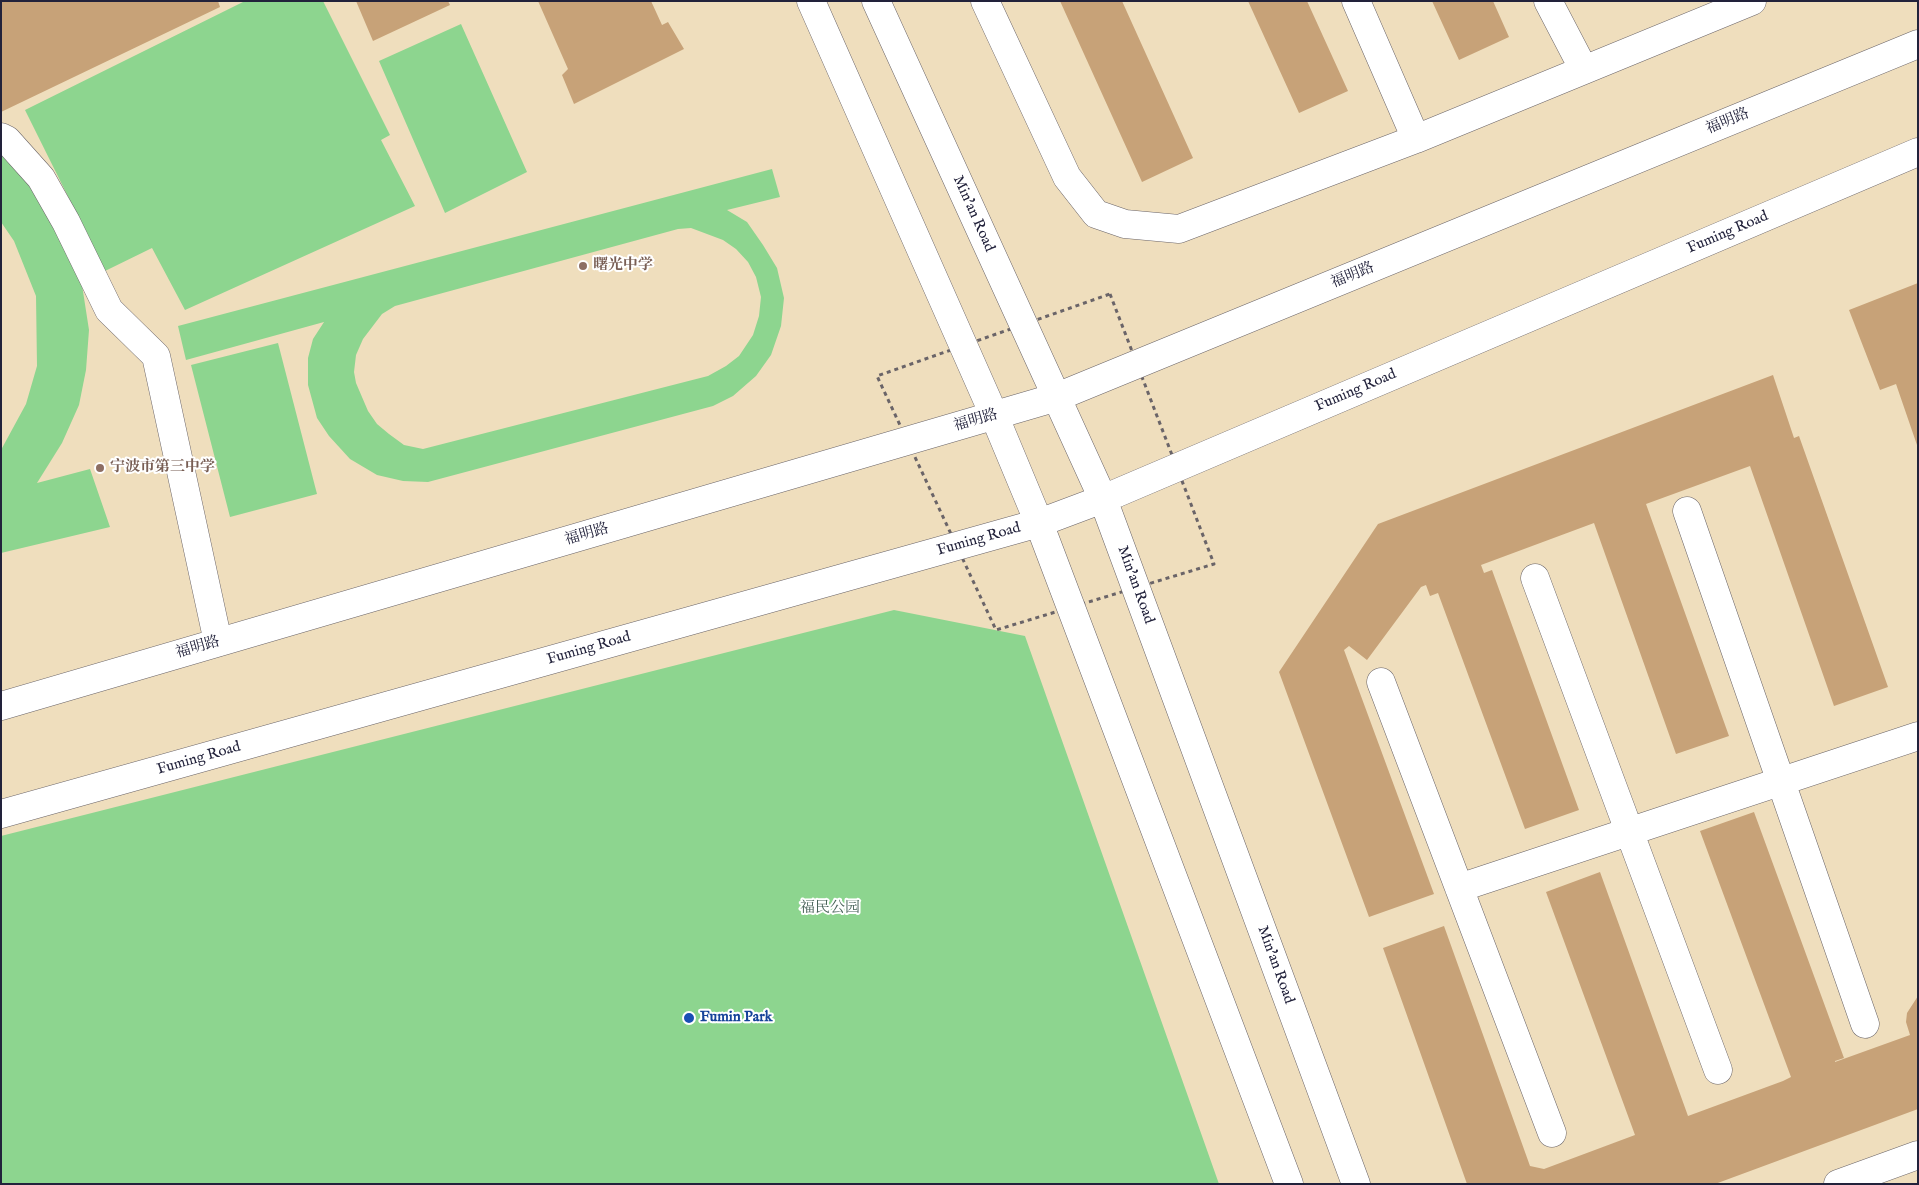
<!DOCTYPE html>
<html>
<head>
<meta charset="utf-8">
<style>
	body { margin:0 }
	#map { position:relative; width:1919px; height:1185px; overflow:hidden; background:#efdebd; font-family:"IM FELL English",serif }
	canvas { display:block }
	.frame { position:absolute; inset:0; border:2px solid #22223b; pointer-events:none }
</style>
</head>
<body>
<div id="map">
<canvas width="1919" height="1185"></canvas>
<div class="frame"></div>
</div>
<script>
const c = document.querySelector('canvas').getContext('2d');
c.lineJoin = 'round';
function fill(path, color) {
  c.fillStyle = color;
  c.fill(path, 'evenodd');
}
function poly(rows) {
  const path = new Path2D();
  for (const r of rows) {
    path.moveTo(r[0], r[1]);
    for (let i = 2; i < r.length; i += 2) path.lineTo(r[i], r[i + 1]);
  }
  return path;
}
function stroke(path, color, width, dash) {
  c.strokeStyle = color;
  c.lineWidth = width;
  c.lineCap = dash ? 'butt' : 'round';
  c.setLineDash(dash || []);
  c.stroke(path);
}
function drawText(font, color, halo, rows, align = 'center') {
  c.font = font + ' "IM FELL English","Noto Serif SC",serif';
  c.lineWidth = 4;
  c.setLineDash([]);
  c.textBaseline = 'middle';
  c.strokeStyle = halo;
  c.fillStyle = color;
  for (const [text, x, y, turn = 0] of rows) {
    c.save();
    c.translate(x, y);
    c.rotate((+turn || 0) * Math.PI / 180);
    c.textAlign = isNaN(turn) ? turn : align;
    if (halo) c.strokeText(text, 0, 0);
    c.fillText(text, 0, 0);
    c.restore();
  }
}
fill(poly([
	[245,1,323,1,390,135,381,140,415,206,185,310,152,248,105,271,25,110],
	[461,24,527,172,445,213,379,61],
	[1,150,32,186,64,239,82,285,89,330,86,370,79,405,62,443,37,483,90,469,110,527,1,553,1,450,26,404,37,366,36,296,14,241,1,222],
	[772,169,780,197,727,210,747,222,763,245,777,268,784,298,781,326,771,355,756,376,733,396,713,406,428,482,403,481,377,475,350,459,329,436,317,418,308,385,308,358,313,339,324,322,186,360,178,326],
	[691,228,723,240,736,249,748,262,756,277,761,297,759,316,753,335,739,356,726,366,708,376,423,449,404,445,389,434,377,424,368,411,356,383,354,372,356,355,363,339,382,314,395,306,678,229],
	[278,343,317,494,230,517,191,365],
	[894,610,1025,636,1219,1184,1,1184,1,836]
]), '#8dd58f');
fill(poly([
	[1,1,218,1,220,7,1,112],
	[356,1,448,1,450,5,373,41],
	[538,1,651,1,662,25,668,22,684,49,574,104,562,75,568,69],
	[1060,1,1122,1,1193,158,1142,182],
	[1248,1,1307,1,1348,91,1299,113],
	[1432,1,1493,1,1509,37,1459,60],
	[1918,283,1918,444,1917,445,1896,384,1880,390,1849,310],
	[1773,375,1794,438,1799,436,1888,687,1834,706,1750,466,1646,504,1729,736,1676,754,1594,523,1481,565,1484,573,1492,570,1579,810,1525,829,1438,593,1430,596,1426,585,1421,587,1367,660,1349,646,1344,650,1434,894,1369,917,1279,672,1378,524],
	[1754,812,1844,1058,1835,1061,1835,1062,1910,1035,1906,1022,1907,1013,1918,996,1918,1109,1715,1184,1467,1184,1383,948,1444,926,1530,1166,1544,1169,1635,1135,1546,892,1600,872,1688,1116,1783,1081,1791,1077,1700,831]
]), '#c7a278');
const minor = poly([
	[985,1,1067,177,1096,214,1125,224,1179,229,1416,139,1752,1],
	[1356,1,1416,139],
	[1548,1,1584,70],
	[1,137,7,140,41,178,66,222,109,310,156,356,218,642],
	[1687,511,1865,1024],
	[1535,578,1718,1070],
	[1381,682,1552,1133],
	[1459,888,1918,736],
	[1838,1184,1918,1155]
]);
const major = poly([
	[811,1,994,415,1039,523,1289,1184],
	[876,1,1103,499,1356,1184],
	[1,706,1057,397,1918,44],
	[1,814,1039,523,1103,499,1918,152]
]);
stroke(minor, '#6a6468', 29);
stroke(major, '#6a6468', 29);
stroke(poly([
	[1110,294,1214,564,996,630,877,376,1110,294]
]), '#6a6468', 3, [4, 4]);
stroke(minor, '#fff', 28);
stroke(major, '#fff', 28);
for (const [x, y, r, color] of [
	[583,266,5,"#8d6e63"],
	[100,468,5,"#8d6e63"],
	[689,1018,6,"#1a4fb4"]
]) {
  const dot = new Path2D();
  dot.arc(x, y, r, 0, 2 * Math.PI);
  c.fillStyle = color;
  c.fill(dot);
  stroke(dot, '#fff', 2);
}
drawText('15px', '#22223b', '#fff', [
	["福明路",1728,122,-22],
	["Min'an Road",973,214,66],
	["Fuming Road",1728,233,-23],
	["福明路",1353,276,-22],
	["Fuming Road",1356,391,-23],
	["福明路",976,421,-16],
	["福明路",587,535,-16],
	["Fuming Road",979,540,-16],
	["Min'an Road",1135,585,70],
	["福明路",198,648,-16],
	["Fuming Road",589,649,-16],
	["Fuming Road",199,759,-16],
	["Min'an Road",1275,965,70]
]);
drawText('bold 15px', '#785e54', '#fff', [
	["曙光中学",593,266],
	["宁波市第三中学",110,468]
], 'left');
drawText('15px', '#476158', '#fff', [
	["福民公园",830,909]
]);
drawText('bold 15px', '#164399', '#fff', [
	["Fumin Park",700,1018]
], 'left');
</script>
</body>
</html>
